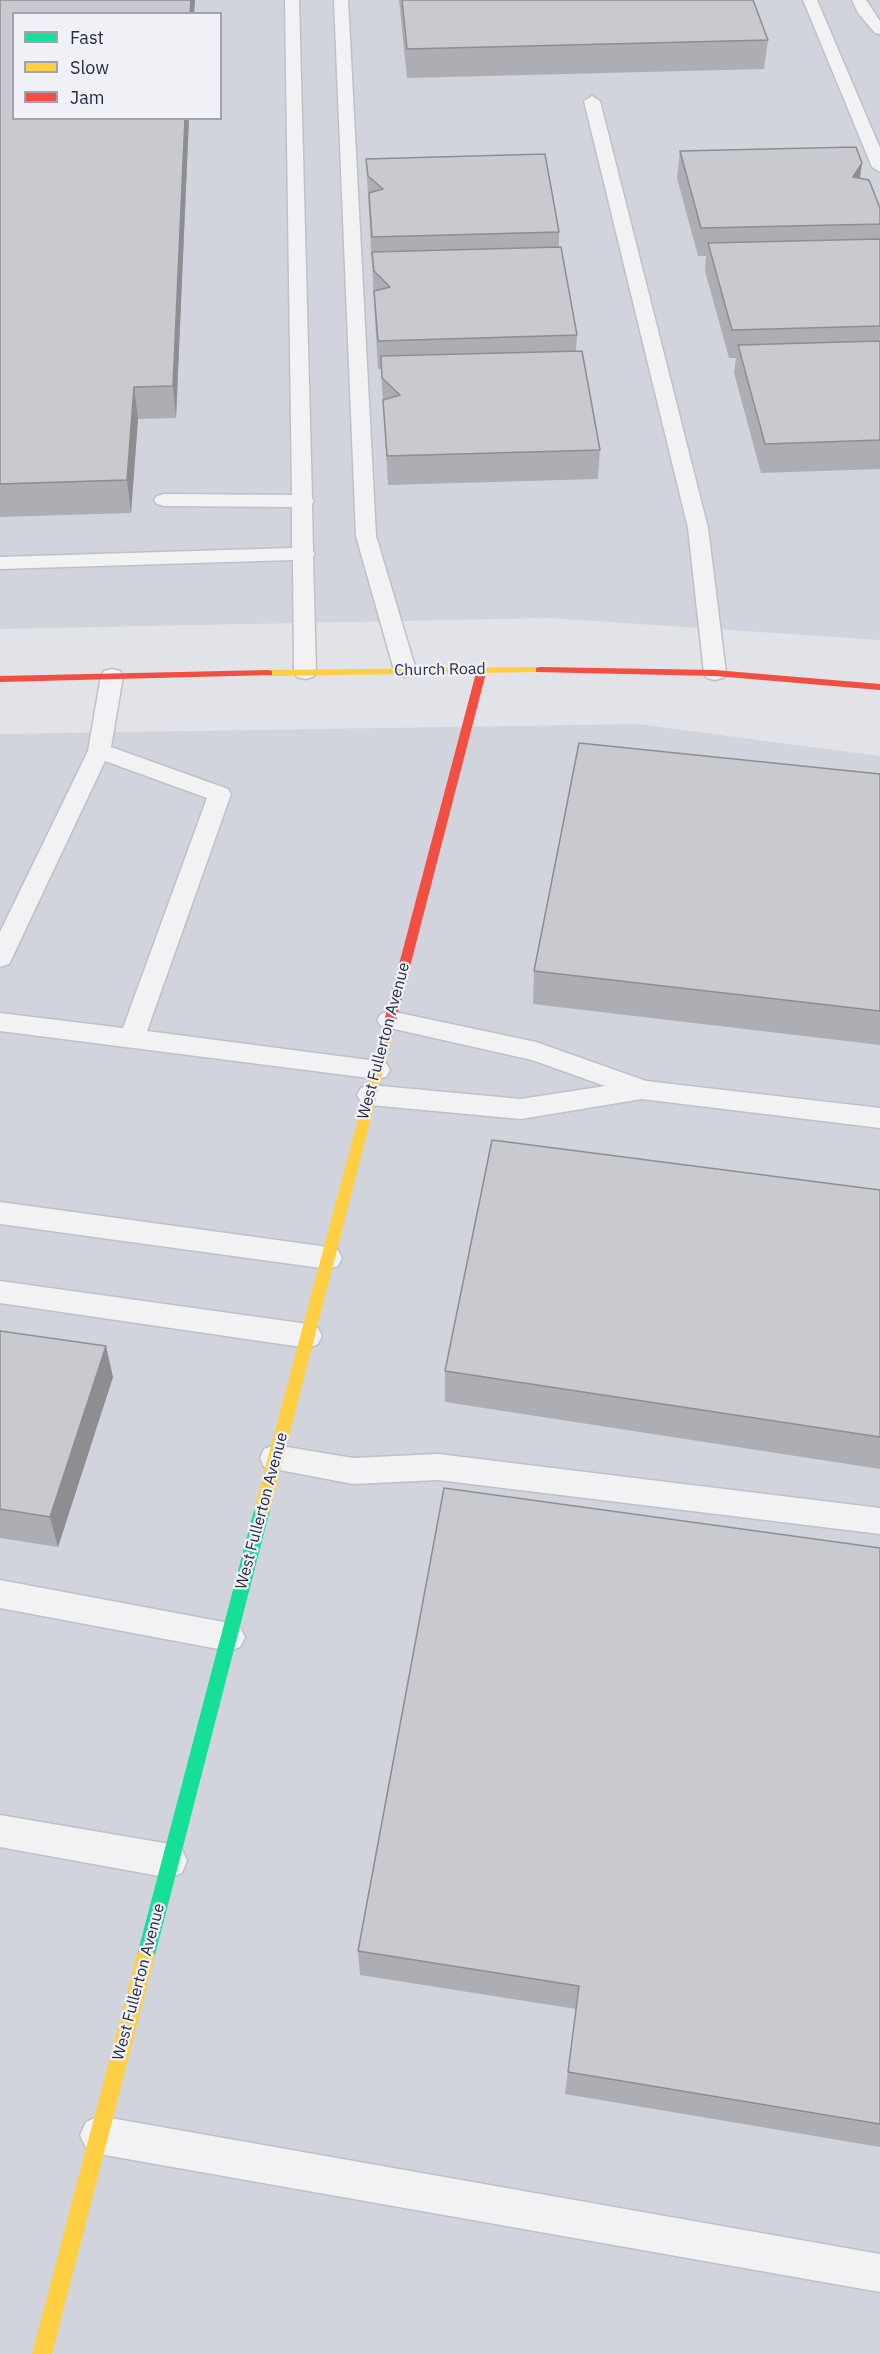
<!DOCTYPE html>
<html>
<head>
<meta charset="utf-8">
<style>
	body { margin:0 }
	#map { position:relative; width:880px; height:2354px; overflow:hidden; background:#e2e3e8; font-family:"IBM Plex Sans",sans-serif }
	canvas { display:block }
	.legend { position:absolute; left:12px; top:12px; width:210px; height:108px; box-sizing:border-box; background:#f0f1f7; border:2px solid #a0a2af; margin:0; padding:8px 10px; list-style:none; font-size:18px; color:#282c42 }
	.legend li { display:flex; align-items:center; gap:12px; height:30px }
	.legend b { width:30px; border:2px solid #a0a2af }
</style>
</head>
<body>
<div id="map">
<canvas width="880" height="2354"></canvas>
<ul class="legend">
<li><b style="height:8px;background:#16e098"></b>Fast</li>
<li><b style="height:8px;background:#ffcf43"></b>Slow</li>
<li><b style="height:8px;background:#f24e42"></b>Jam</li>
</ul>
</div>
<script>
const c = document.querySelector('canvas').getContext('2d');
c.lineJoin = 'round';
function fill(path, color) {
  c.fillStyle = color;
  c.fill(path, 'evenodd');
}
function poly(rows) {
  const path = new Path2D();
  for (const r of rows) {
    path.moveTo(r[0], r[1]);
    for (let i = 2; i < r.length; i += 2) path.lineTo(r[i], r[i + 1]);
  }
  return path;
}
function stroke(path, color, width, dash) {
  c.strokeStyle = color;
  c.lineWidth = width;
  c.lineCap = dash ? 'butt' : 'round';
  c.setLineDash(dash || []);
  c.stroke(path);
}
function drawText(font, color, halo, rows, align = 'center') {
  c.font = font + ' "IBM Plex Sans",sans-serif';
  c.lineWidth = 4.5;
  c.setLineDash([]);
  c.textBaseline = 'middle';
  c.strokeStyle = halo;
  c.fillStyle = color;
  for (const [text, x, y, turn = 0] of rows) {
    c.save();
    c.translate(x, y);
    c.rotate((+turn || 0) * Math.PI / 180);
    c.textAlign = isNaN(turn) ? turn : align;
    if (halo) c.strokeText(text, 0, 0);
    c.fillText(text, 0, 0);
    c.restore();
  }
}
fill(poly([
	[0,0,880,0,880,640,549,618,0,629],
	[14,14,220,14,220,118,14,118],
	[637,724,880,756,880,2354,0,2354,0,734]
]), '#d2d4dd');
const lane = poly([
	[285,0,299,0,312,498,314,501,312,504,313,551,315,554,313,557,316,672,313,677,305,679,297,677,294,672,293,560,0,569,0,557,292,548,292,507,164,506,157,504,154,500,157,496,164,494,292,495,285,0],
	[334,0,348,0,376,536,416,670,413,675,405,677,397,675,394,670,356,536,334,0],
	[803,0,817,0,880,148,880,172,872,167,803,0],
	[852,0,866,0,880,21,880,34,875,33,858,13,852,0],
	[592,96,600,101,708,528,726,673,723,678,715,680,707,678,704,673,688,528,584,101,592,96],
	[112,669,120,671,123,676,111,747,228,789,231,794,147,1031,377,1061,386,1063,390,1070,386,1077,377,1079,0,1031,0,1013,123,1028,207,798,105,761,12,958,9,964,0,967,0,932,88,751,101,676,104,671,112,669],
	[390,1011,536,1042,646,1081,880,1108,880,1128,642,1099,521,1119,370,1105,361,1102,357,1095,361,1088,370,1085,521,1099,605,1086,532,1060,381,1026,377,1020,381,1014,390,1011],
	[0,1202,328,1247,338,1250,342,1258,338,1266,328,1269,0,1224,0,1202],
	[0,1281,308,1324,318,1328,322,1336,318,1344,308,1348,0,1303,0,1281],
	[275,1445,353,1458,438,1454,880,1508,880,1534,438,1480,353,1484,264,1467,260,1458,264,1449,275,1445],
	[0,1580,229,1623,240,1627,245,1637,240,1647,229,1651,0,1608,0,1580],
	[0,1815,170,1844,182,1849,187,1861,182,1873,170,1878,0,1847,0,1815],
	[99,2116,880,2254,880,2292,99,2154,86,2148,80,2135,86,2122,99,2116]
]);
stroke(lane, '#bfc0c6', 3);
fill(lane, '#f2f2f4');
fill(poly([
	[262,1503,267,1505,270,1510,155,1955,152,1961,146,1964,140,1961,137,1955,254,1510,257,1505,262,1503]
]), '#16e098');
fill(poly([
	[540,667,544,668,544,672,268,676,263,673,268,670,540,667],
	[385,1035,391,1040,270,1510,267,1515,262,1517,257,1515,254,1510,379,1040,385,1035],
	[146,1946,152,1949,155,1955,52,2354,32,2354,137,1955,140,1949,146,1946]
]), '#ffcf43');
fill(poly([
	[482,666,487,669,391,1040,385,1045,379,1040,477,669,482,666],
	[540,667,715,670,880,684,880,690,715,676,536,672,536,668,540,667],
	[268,670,272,671,272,675,0,682,0,676,268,670]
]), '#f24e42');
fill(poly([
	[0,0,195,0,194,14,14,14,189,118,176,418,138,419,131,513,0,517],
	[399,0,753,0,768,40,764,69,407,78],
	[680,151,862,163,860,178,880,208,880,469,761,473,734,373,736,358,729,358,705,271,706,256,698,256,677,178],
	[366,159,559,232,559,247,577,335,576,351,600,450,598,479,388,485,381,369,378,369,375,319],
	[880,774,880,1045,533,1004,534,971],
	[880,1190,880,1469,445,1402,445,1371],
	[0,1331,113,1377,58,1547,0,1538],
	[880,1548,880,2147,565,2094,576,2009,360,1975,358,1951]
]), '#adaeb3');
fill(poly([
	[191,0,195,0,194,14,190,14],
	[185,118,189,118,176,418,173,386],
	[862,163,858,190,853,177],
	[134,387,138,419,131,513,127,480],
	[106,1346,113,1377,58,1547,50,1517]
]), '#8d8d92');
const building = poly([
	[0,0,191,0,190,14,14,14,14,118,185,118,173,386,134,387,127,480,0,484,0,0],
	[402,0,753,0,768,40,407,49,402,0],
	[856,147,862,163,853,177,869,180,880,208,880,224,701,228,680,151,856,147],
	[545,154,559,232,372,237,369,193,383,189,368,176,366,159,545,154],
	[880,239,880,326,732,330,708,243,880,239],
	[561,247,577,335,378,341,374,291,390,287,374,271,372,252,561,247],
	[880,341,880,440,765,444,738,345,880,341],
	[582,351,600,450,387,456,383,400,400,395,382,378,381,356,582,351],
	[579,743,880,774,880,1011,534,971,579,743],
	[492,1140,880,1190,880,1437,445,1371,492,1140],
	[0,1331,106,1346,50,1517,0,1509,0,1331],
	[444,1488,880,1548,880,2124,568,2072,579,1986,358,1951,444,1488]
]);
fill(building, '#c9cad0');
stroke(building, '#8d8d92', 1.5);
drawText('16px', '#282c42', '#f0f1f7', [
	["Church Road",440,670,-1],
	["West Fullerton Avenue",384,1041,-75],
	["West Fullerton Avenue",262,1511,-75],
	["West Fullerton Avenue",139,1982,-75]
]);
</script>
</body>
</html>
